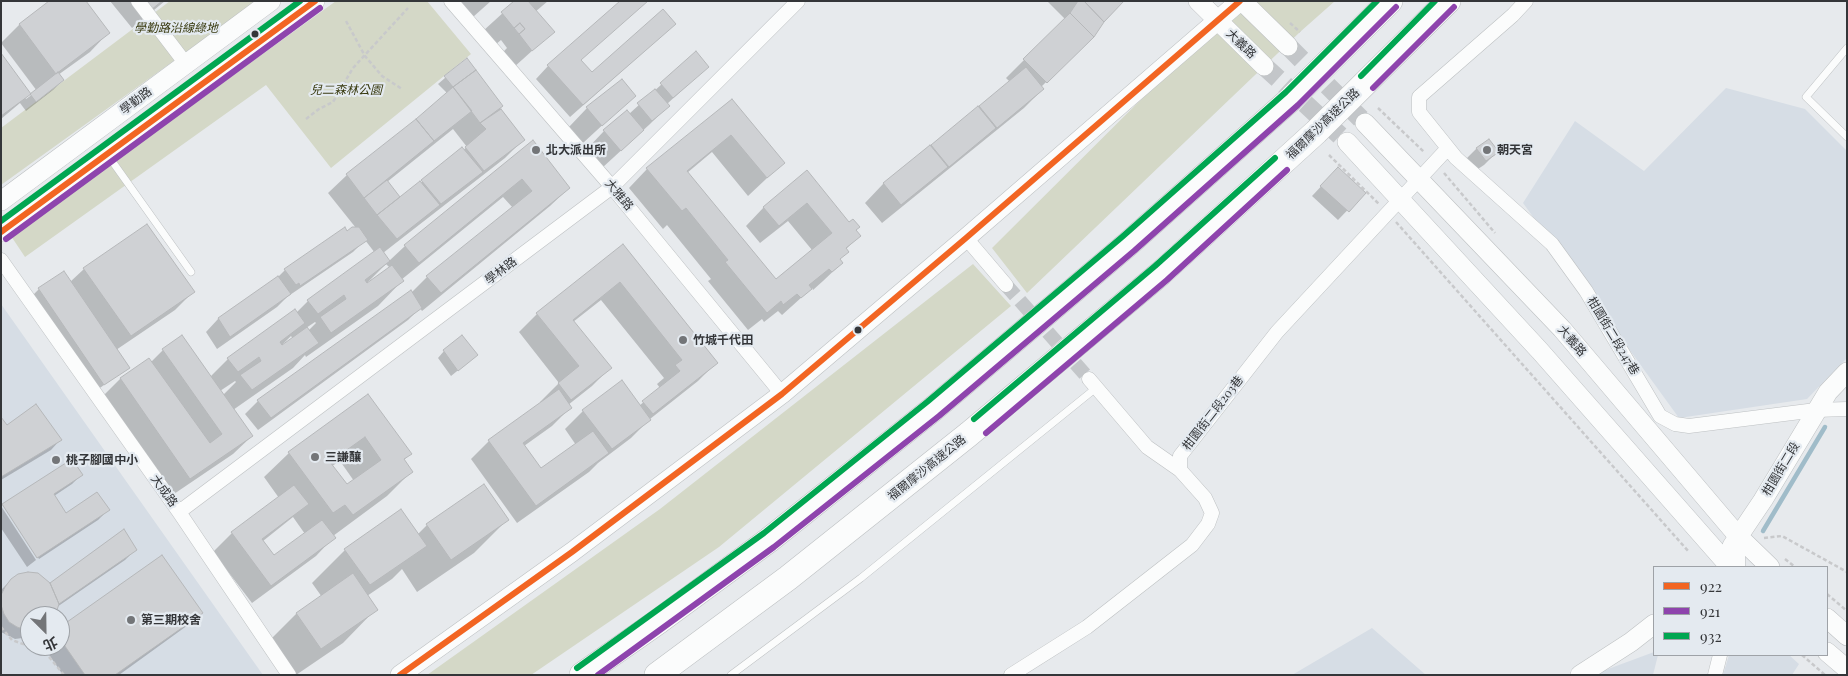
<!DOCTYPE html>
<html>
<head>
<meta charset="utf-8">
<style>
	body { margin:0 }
	#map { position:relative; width:1848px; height:676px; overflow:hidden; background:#e7eaed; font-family:"Playfair Display","Noto Sans TC",serif }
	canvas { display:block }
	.frame { position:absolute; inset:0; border:2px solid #343639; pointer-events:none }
	.legend { position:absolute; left:1653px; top:566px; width:175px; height:90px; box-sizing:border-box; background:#e4eaf0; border:1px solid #9ea2a7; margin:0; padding:6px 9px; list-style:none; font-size:15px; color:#343639 }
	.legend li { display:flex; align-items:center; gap:10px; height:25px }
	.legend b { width:25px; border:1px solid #9ea2a7 }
	.north { position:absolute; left:20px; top:606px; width:50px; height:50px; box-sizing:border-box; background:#e4eaf0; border:1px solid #9ea2a7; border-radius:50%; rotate:157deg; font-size:14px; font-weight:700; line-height:20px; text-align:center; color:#343639 }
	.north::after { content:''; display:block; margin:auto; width:18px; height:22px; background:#737578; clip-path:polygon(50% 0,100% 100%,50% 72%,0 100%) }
</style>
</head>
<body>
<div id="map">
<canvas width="1848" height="676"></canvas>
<div class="frame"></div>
<ul class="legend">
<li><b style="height:6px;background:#f26522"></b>922</li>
<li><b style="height:6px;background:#8e44ad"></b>921</li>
<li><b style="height:6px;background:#00a651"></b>932</li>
</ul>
<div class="north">北</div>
</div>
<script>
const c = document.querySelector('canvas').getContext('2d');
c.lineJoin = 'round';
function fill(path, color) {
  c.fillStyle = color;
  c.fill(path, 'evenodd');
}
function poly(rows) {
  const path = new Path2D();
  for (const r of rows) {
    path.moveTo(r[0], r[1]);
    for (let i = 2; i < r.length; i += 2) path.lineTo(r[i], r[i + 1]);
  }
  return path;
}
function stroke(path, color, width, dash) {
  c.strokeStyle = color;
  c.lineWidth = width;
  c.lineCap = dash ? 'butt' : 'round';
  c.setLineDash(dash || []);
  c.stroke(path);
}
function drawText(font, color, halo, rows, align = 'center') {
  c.font = font + ' "Playfair Display","Noto Sans TC",serif';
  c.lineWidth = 4.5;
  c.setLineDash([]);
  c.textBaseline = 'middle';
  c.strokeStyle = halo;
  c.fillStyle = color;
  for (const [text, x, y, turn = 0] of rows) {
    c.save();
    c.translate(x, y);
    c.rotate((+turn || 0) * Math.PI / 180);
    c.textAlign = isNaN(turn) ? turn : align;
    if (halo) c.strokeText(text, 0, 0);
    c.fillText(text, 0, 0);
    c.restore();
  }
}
fill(poly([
	[1726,88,1805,109,1847,151,1847,358,1807,399,1679,418,1523,203,1575,121,1644,171],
	[1,304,263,675,1,675],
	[30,616,60,616,60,646,30,646],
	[1372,628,1426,675,1292,675],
	[1654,652,1654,655,1658,655,1653,675,1592,675],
	[1729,655,1789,655,1799,664,1792,675,1723,675]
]), '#d6dde5');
fill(poly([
	[170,1,257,1,1,185,1,128],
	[336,1,427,1,471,54,331,168,266,85,25,257,11,236],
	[1240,1,1335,1,1300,32,1027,293,992,248],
	[973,264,1011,306,719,547,531,675,427,675,660,509]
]), '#d4d8c7');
fill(poly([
	[51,1,108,33,90,52,58,75,63,80,53,90,26,111,20,103,1,119,1,55,26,99,37,91,1,43,19,25],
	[110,1,165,1,132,28],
	[460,1,491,1,473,17],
	[516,1,548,1,535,12,553,32,513,68,501,54,507,48,501,40,495,45,483,31],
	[1047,1,1122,1,1103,21,1093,36,1041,87,1043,89,1024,108,882,223,865,203,883,184,1010,82,1006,78,1065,19],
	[675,24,570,117,536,79,548,66,580,60,592,73],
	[696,53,707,67,667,104,668,106,650,124,602,168,586,150,604,131,629,114],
	[467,59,500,108,524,139,505,158,383,253,389,261,405,246,532,142,569,188,550,206,422,311,420,308,408,320,258,430,245,414,258,401,411,293,427,277,513,208,503,197,401,280,402,281,378,306,306,357,305,355,293,368,233,410,252,436,233,454,171,496,102,397,120,379,149,359,151,362,163,350,210,377,228,359,296,313,308,301,375,253,365,240,353,252,287,297,277,307,217,349,206,332,218,319,274,281,285,270,356,228,328,193,347,175,448,94,438,84],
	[453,129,467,147,400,199,387,182],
	[386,264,390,268,369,283,368,282],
	[315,322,316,323,308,331,306,328],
	[291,336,293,339,284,345,283,344],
	[235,381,236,382,223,395,220,391],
	[634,96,583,143,569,127,587,108],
	[731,100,783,163,748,196,712,152,687,173,775,280,812,250,788,221,760,243,746,226,764,207,807,172,859,236,845,250,839,260,842,263,823,281,813,290,812,288,782,315,778,311,764,322,762,319,748,330,708,281,711,279,667,225,663,229,629,188,647,169],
	[1477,148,1497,152,1484,165,1472,173,1464,161],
	[1328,179,1364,193,1338,220,1312,196],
	[623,246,716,363,698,381,650,419,631,438,598,463,589,472,517,523,471,459,489,441,541,403,540,402,559,383,519,332,537,314],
	[601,300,664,378,657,384,660,388,639,406,583,411,565,429,576,445,541,470,524,446,552,426,570,408,568,405,592,386,610,368,573,322],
	[84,269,193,292,175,310,116,350,128,368,97,390,33,295,39,289,70,282],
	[444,351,477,355,451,376,438,358],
	[368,395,410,454,403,461,411,472,387,496,333,536,334,537,316,556,252,603,213,552,232,533,279,498,264,477,289,453],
	[340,461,354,481,346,486,332,466],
	[293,517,305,534,274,557,263,541],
	[1,419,7,427,60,440,51,450,1,480],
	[72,460,81,475,72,484,54,496,66,514,108,510,98,520,39,559,4,506,2,506],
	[1,506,36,560,27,567,1,528],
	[507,520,474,553,417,592,402,569,392,579,367,596,376,609,343,643,296,675,283,675,263,647,296,614,322,597,312,583,345,550,417,535,427,525],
	[135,550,125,560,57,607,30,616,30,637,15,639,1,632,1,590,11,580,50,584],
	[201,613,188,625,119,675,63,675,43,646,60,646,60,628]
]), '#0003');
stroke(poly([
	[1763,531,1825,427]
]), '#a0bcc9', 4.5);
const building = poly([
	[49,1,86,1,110,33,56,74,19,24,49,1],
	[144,1,162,1,151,10,144,1],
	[514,1,528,1,555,32,532,51,519,34,525,29,520,23,514,28,501,12,514,1],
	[620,1,648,1,581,60,592,72,663,9,676,24,583,105,547,65,620,1],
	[1078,1,1084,1,1104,22,1094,37,1070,13,1078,1],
	[1084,1,1124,1,1104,22,1084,1],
	[1070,13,1094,37,1047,83,1023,59,1070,13],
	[520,23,525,29,519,34,514,28,520,23],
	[696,51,709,67,673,98,660,83,696,51],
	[1,53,31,94,1,116,1,53],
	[467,58,476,70,453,87,444,76,467,58],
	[1026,67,1044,89,997,128,979,106,1026,67],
	[476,70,503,106,480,123,453,87,476,70],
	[58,72,64,80,36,102,30,94,58,72],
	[622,79,636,96,602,126,586,107,622,79],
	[453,87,472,111,434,141,416,119,453,87],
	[655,89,670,106,652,121,637,103,655,89],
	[732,99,785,163,767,178,731,135,687,171,776,279,832,233,807,203,779,226,763,207,807,170,849,222,853,219,860,227,856,230,861,236,846,248,849,252,840,259,843,263,832,272,829,269,809,285,812,289,801,298,797,294,783,305,781,301,767,313,725,262,728,260,686,208,682,211,646,168,732,99],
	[978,106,996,128,949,167,931,145,978,106],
	[501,109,525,140,484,171,465,147,486,129,480,123,501,109],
	[627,110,644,130,621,151,603,130,627,110],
	[416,119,434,141,364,198,346,174,416,119],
	[1489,139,1499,152,1486,161,1476,148,1489,139],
	[533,140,570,188,441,293,426,276,532,191,522,179,419,263,404,245,533,140],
	[930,145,948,167,901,205,883,183,930,145],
	[462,147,483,172,441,204,421,180,462,147],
	[1338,167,1366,193,1349,212,1320,186,1338,167],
	[387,180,400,197,377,215,364,198,387,180],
	[420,181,440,205,397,239,377,215,420,181],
	[147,224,195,292,131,336,83,268,147,224],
	[345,227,347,231,352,227,359,227,368,240,300,286,299,283,296,285,284,269,345,227],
	[623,244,718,363,653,414,642,401,680,371,675,365,682,360,620,282,573,320,612,368,571,400,558,383,579,366,536,313,623,244],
	[380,247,390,261,365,280,367,283,392,265,404,281,331,333,320,317,346,299,344,295,318,314,307,300,380,247],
	[64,271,130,368,104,385,38,288,64,271],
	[278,276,291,294,230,337,218,318,278,276],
	[411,290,422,308,271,418,257,400,411,290],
	[295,309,305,323,280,342,282,345,307,327,319,343,252,390,240,375,261,361,259,357,238,372,227,358,295,309],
	[182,335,253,436,190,479,120,378,149,358,210,443,222,434,162,349,182,335],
	[462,335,478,355,458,371,443,350,462,335],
	[622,380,651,420,612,449,582,410,622,380],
	[559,389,572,408,523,443,541,468,593,431,609,453,536,506,488,440,559,389],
	[368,394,412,454,404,459,413,472,353,515,345,505,333,513,288,452,368,394],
	[365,437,381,460,347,484,330,462,365,437],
	[36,404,62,440,1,477,1,417,7,425,36,404],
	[72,459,83,475,54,494,66,513,97,492,110,510,37,558,2,504,72,459],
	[484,484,509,520,451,560,426,524,484,484],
	[294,485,309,504,262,539,274,555,322,520,336,538,271,586,231,532,294,485],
	[401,509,427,546,370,585,344,549,401,509],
	[124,529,137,550,59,604,50,583,124,529],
	[162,555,203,613,115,675,85,675,60,639,60,627,162,555],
	[28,572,38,573,50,583,59,604,55,616,30,616,30,630,26,630,17,627,9,622,4,614,1,605,1,595,5,587,11,579,18,574,28,572],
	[353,573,378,610,321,649,296,613,353,573]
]);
fill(building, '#cfd1d4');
stroke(building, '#b6b8ba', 1);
stroke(poly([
	[1006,285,1089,379]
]), '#c3c6c9', 14, [14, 7]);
stroke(poly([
	[1288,46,1365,123],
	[1264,66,1347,142]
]), '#c3c6c9', 19, [19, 9]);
const lane = poly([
	[1847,48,1806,97,1847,137],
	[107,154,191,272],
	[731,675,861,578,1096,388]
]);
const street = poly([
	[138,1,186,64],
	[451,1,612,187,782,394],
	[1526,1,1513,15,1419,97,1419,112,1456,158,1552,244,1586,291,1660,416,1675,424,1689,426,1816,410,1847,409],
	[966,238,1006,285],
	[1,260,179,512,289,675],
	[1089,379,1147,447,1180,470],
	[179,512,612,187,798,1],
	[1738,567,1738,536],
	[1011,675,1087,627,1192,545,1208,524,1212,513,1205,498,1180,470,1180,456,1277,332,1448,148],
	[1715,675,1720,655]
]);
const secondary = poly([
	[1198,1,1264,66],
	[1242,1,1288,46],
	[1365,123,1562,329,1738,536,1770,567],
	[1347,142,1540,351,1730,567],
	[1,201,271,1],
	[1,232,315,1],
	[1732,546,1763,500,1828,392,1847,372],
	[1827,618,1847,636],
	[1827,652,1847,669],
	[400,675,572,552,782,394,966,238,1240,1],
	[1580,675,1631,642,1654,624]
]);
const highway = poly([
	[582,675,659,621,769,540,933,409,1128,244,1292,98,1390,1],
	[657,675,788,578,969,434,1161,273,1316,132,1448,1]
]);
stroke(lane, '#bdc0c2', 8);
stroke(street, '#bdc0c2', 15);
stroke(secondary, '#bdc0c2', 20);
stroke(highway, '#bdc0c2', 26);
stroke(poly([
	[346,21,365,56,382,76,402,89],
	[1290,23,1300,32],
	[1378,108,1424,152],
	[306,119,319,109,333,102,353,68,408,8],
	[1329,155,1379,204],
	[1444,173,1495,233],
	[1396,222,1689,552],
	[1764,538,1782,536,1847,572],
	[1785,559,1795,567],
	[1827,594,1847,611],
	[1,627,12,640,45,652,64,675],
	[1802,655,1825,675]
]), '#c8c9cb', 2.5, [4, 2.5]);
stroke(lane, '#fbfcfc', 7);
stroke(street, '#fbfcfc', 14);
stroke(secondary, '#fbfcfc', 19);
stroke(highway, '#fbfcfc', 25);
stroke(poly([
	[1,232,315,1],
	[400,675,572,552,782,394,966,238,1240,1]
]), '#f26522', 6);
stroke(poly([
	[1373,88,1454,7],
	[6,239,320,8],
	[986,433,1167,280,1287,170],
	[598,675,774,547,939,416,1134,251,1298,105,1396,7]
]), '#8e44ad', 6);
stroke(poly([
	[1361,76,1435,1],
	[1,221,300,1],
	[974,419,1155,266,1275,158],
	[577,668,764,533,927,402,1122,237,1286,92,1377,1]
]), '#00a651', 6);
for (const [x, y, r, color] of [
	[255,34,4.5,"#343639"],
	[536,150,5,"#737578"],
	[1487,150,5,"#737578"],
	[858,330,4.5,"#343639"],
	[683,340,5,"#737578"],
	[315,457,5,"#737578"],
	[56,460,5,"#737578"],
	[131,620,5,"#737578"]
]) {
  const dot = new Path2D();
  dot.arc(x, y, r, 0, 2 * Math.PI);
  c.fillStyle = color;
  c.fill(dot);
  stroke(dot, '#e4eaf0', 2);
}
drawText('italic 12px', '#383a0f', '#e4eaf0', [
	["學勤路沿線綠地",176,28],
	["兒二森林公園",346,90]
]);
drawText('12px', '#343639', '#e4eaf0', [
	["大義路",1241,44,44],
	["學勤路",136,101,-37],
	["福爾摩沙高速公路",1323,124,-44],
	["大雅路",619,195,50],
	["學林路",501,271,-37],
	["柑園街二段247巷",1613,336,59],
	["大義路",1572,341,49],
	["柑園街二段203巷",1213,413,-52],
	["福爾摩沙高速公路",927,468,-39],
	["柑園街二段",1781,469,-59],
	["大成路",164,491,55]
]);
drawText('bold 12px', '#343639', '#e4eaf0', [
	["北大派出所",546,150],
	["朝天宮",1497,150],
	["竹城千代田",693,340],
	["三謙釀",325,457],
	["桃子腳國中小",66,460],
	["第三期校舍",141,620]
], 'left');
</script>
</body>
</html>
